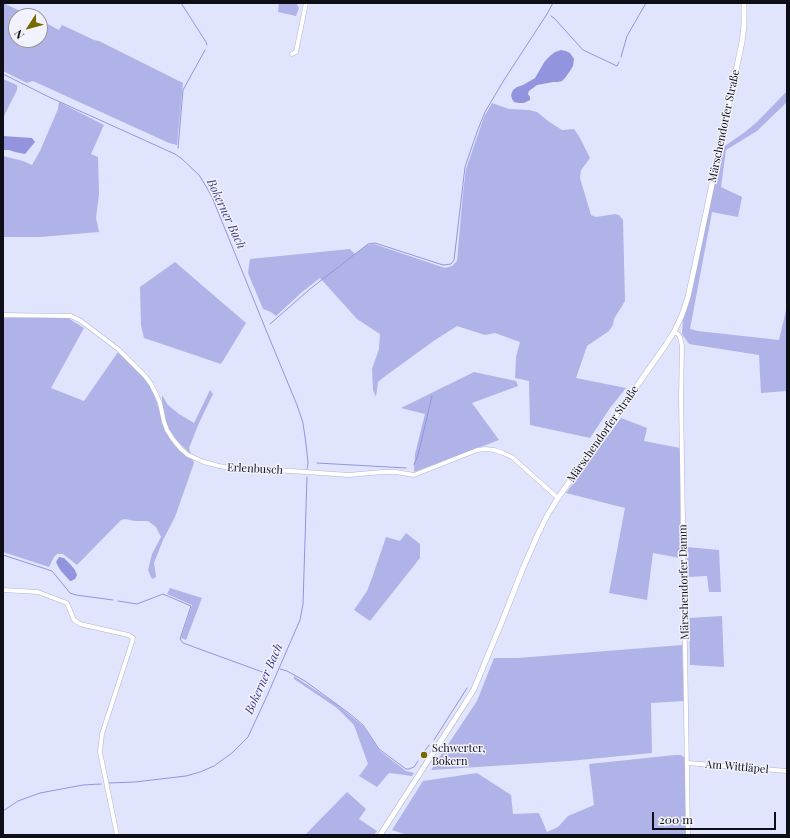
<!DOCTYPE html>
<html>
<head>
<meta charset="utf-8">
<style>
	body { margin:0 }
	#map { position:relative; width:790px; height:838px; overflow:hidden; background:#e1e4fd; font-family:"Playfair Display",serif }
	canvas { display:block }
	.frame { position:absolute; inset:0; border:4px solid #0e0e16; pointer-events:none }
	.north { position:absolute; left:8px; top:8px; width:40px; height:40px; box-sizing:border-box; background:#f1f2fc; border:1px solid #9697a0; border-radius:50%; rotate:234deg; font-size:11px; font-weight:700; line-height:16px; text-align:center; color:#0e0e16 }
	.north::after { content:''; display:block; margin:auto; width:14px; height:18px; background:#756900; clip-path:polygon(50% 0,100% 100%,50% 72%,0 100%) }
	.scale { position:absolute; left:652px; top:812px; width:124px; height:18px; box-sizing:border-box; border:2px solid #0e0e16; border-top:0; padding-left:5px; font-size:12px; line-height:14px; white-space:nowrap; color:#0e0e16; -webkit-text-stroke:3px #f1f2fc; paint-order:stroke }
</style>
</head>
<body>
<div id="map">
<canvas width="790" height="838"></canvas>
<div class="frame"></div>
<div class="north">N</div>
<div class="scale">200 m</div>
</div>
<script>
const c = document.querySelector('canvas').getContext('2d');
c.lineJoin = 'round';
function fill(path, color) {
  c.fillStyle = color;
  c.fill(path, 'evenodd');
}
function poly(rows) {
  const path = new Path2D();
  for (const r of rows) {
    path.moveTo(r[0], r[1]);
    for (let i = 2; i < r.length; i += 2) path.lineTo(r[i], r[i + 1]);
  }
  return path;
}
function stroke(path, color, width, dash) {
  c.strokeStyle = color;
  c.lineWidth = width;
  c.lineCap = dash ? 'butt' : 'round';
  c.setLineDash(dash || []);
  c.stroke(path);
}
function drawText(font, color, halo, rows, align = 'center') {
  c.font = font + ' "Playfair Display",serif';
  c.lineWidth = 3;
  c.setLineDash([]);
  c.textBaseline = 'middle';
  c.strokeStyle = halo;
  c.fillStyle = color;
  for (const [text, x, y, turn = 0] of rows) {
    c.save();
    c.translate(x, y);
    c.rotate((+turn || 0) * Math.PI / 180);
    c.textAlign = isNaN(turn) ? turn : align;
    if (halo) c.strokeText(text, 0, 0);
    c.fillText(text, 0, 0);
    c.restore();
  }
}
fill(poly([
	[3,3,31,16,16,16,16,40,40,40,40,20,59,30,62,25,94,40,99,41,183,83,177,145,169,143,33,81,27,83,3,71],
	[279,3,296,3,299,8,296,16,278,12],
	[3,79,17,85,17,90,3,118],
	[787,91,787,102,757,131,726,150,721,187,742,197,738,217,712,212,690,329,698,331,779,340,787,306,787,391,761,393,759,355,689,344,682,334,683,320,690,294,722,148,745,132,758,121],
	[59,102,104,125,91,154,98,157,99,194,96,218,99,232,40,237,3,237,3,156,23,161,32,165,40,151,58,109],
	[492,103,509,109,529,110,537,112,548,121,562,130,574,129,580,138,590,158,581,170,580,178,591,215,596,217,615,214,619,215,623,220,625,301,614,319,613,325,609,331,587,346,576,378,626,388,610,408,590,438,530,425,529,381,515,378,516,357,520,342,495,333,485,335,457,326,435,340,384,377,378,382,376,397,373,390,372,369,379,349,380,334,357,319,320,278,302,292,276,316,271,312,263,309,248,273,250,259,350,249,355,254,367,245,374,244,445,268,452,266,457,261,463,193,466,169,484,117],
	[175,262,246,323,221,364,144,338,141,325,140,287],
	[3,318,68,318,84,328,51,388,84,401,118,352,144,377,150,386,154,394,163,422,170,438,174,445,183,453,193,460,194,463,175,517,163,540,154,563,156,577,152,579,148,570,152,554,161,537,156,527,148,521,135,521,125,519,121,520,77,565,63,554,57,554,54,557,49,567,3,552],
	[474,372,516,381,518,386,472,403,499,440,414,472,415,454,425,414,401,408],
	[210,390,213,394,199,423,189,448,191,454,178,442,169,429,166,421,162,402,162,395,168,405,179,414,194,423],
	[621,418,647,428,644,441,680,448,680,558,653,553,647,600,609,593,625,508,566,493],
	[406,533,420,544,420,558,370,621,354,610,367,591,372,578,386,537,400,541],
	[687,547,719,550,721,592,709,592,707,576,687,577],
	[170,588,202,598,186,640,181,638,192,605,167,594],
	[722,616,724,667,690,665,689,618],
	[682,645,684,701,651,703,652,753,569,761,431,770,477,701,494,658,518,658],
	[294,676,335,703,363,726,380,751,406,771,414,773,412,776,389,773,377,787,359,776,368,764,354,725,337,708,294,679],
	[675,755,681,755,685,758,687,835,407,835,392,830,423,781,477,773,511,795,513,814,539,813,547,832,558,827,568,816,594,805,589,764],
	[347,792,366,809,359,819,377,831,374,835,305,835]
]), '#b0b3e8');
fill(poly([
	[561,50,566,51,570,53,574,59,573,66,570,71,565,78,562,81,558,82,553,82,537,85,529,91,528,94,530,97,530,100,524,103,519,103,514,102,512,99,511,95,513,90,517,87,523,85,535,78,545,61,551,55,555,52],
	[3,136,32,138,35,142,25,154,15,152,9,150,3,150],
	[59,557,64,558,71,565,75,570,77,575,75,579,71,581,70,581,61,571,59,568,56,562]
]), '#9295dd');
stroke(poly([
	[181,3,206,42,207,45],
	[551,16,554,18,583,50,617,66,619,62],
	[621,57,627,36,646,3],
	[3,74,49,97,175,154,182,159,199,175,207,188,212,197,266,330,297,405,303,423,306,444,308,463,307,469],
	[178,148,183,90,205,50],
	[270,324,310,289,368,244,375,243,443,265,451,264,454,260,465,167,477,132,485,112,504,80,547,14,553,3],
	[317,463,406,468],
	[414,465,418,455,432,396],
	[3,555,52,571,70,593,76,595,113,600],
	[118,601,137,604,163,594,191,606,180,639,183,643,268,674],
	[280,669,287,671,305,681,350,714,363,725,379,749,406,769,409,769,414,767,418,761],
	[434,740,467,688],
	[424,752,429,745],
	[109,783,135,782,186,776,200,772,214,766,232,753,248,737,267,696,300,620,303,604,307,477],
	[3,811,18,801,40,793,83,785,101,784]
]), '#9295dd', 1);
const minor = poly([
	[292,54,296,52,306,3],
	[3,315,71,316,81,321,118,349,145,376,151,384,156,394,160,403,164,422,167,430,172,438,181,449,188,455,204,462,219,466,231,468,291,471,349,475,382,472,396,472,414,475,477,450,485,449,494,450,503,453,512,457,558,498],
	[674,332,678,334,680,337,682,346,681,398,688,835],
	[3,590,38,592,67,603,74,620,80,624,128,635,133,638,132,642,102,734,100,752,117,835],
	[687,763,787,771]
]);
const tertiary = poly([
	[380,835,466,702,474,689,503,619,523,568,538,534,548,514,558,498,665,346,674,332,682,315,688,297,696,260,742,42,744,25,744,3]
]);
stroke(minor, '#b2b4cd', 5);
stroke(tertiary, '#b2b4cd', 6);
stroke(minor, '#fff', 4);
stroke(tertiary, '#fff', 5);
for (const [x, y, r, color] of [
	[424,755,4,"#756900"]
]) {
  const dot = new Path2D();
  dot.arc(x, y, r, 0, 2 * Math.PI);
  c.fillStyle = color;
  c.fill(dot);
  stroke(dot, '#f1f2fc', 1.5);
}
drawText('11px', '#0e0e16', '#f1f2fc', [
	["Märschendorfer Straße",724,126,-78],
	["Märschendorfer Straße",603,434,-55],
	["Erlenbusch",255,469,3],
	["Märschendorfer Damm",684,582,-91],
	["Am Wittläpel",737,767,5]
]);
drawText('11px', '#0e0e16', '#f1f2fc', [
	["Schwerter,",432,749],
	["Bokern",432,762]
], 'left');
drawText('italic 12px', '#3d368b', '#f1f2fc', [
	["Bokerner Bach",226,214,65],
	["Bokerner Bach",264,679,-66]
]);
</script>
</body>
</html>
